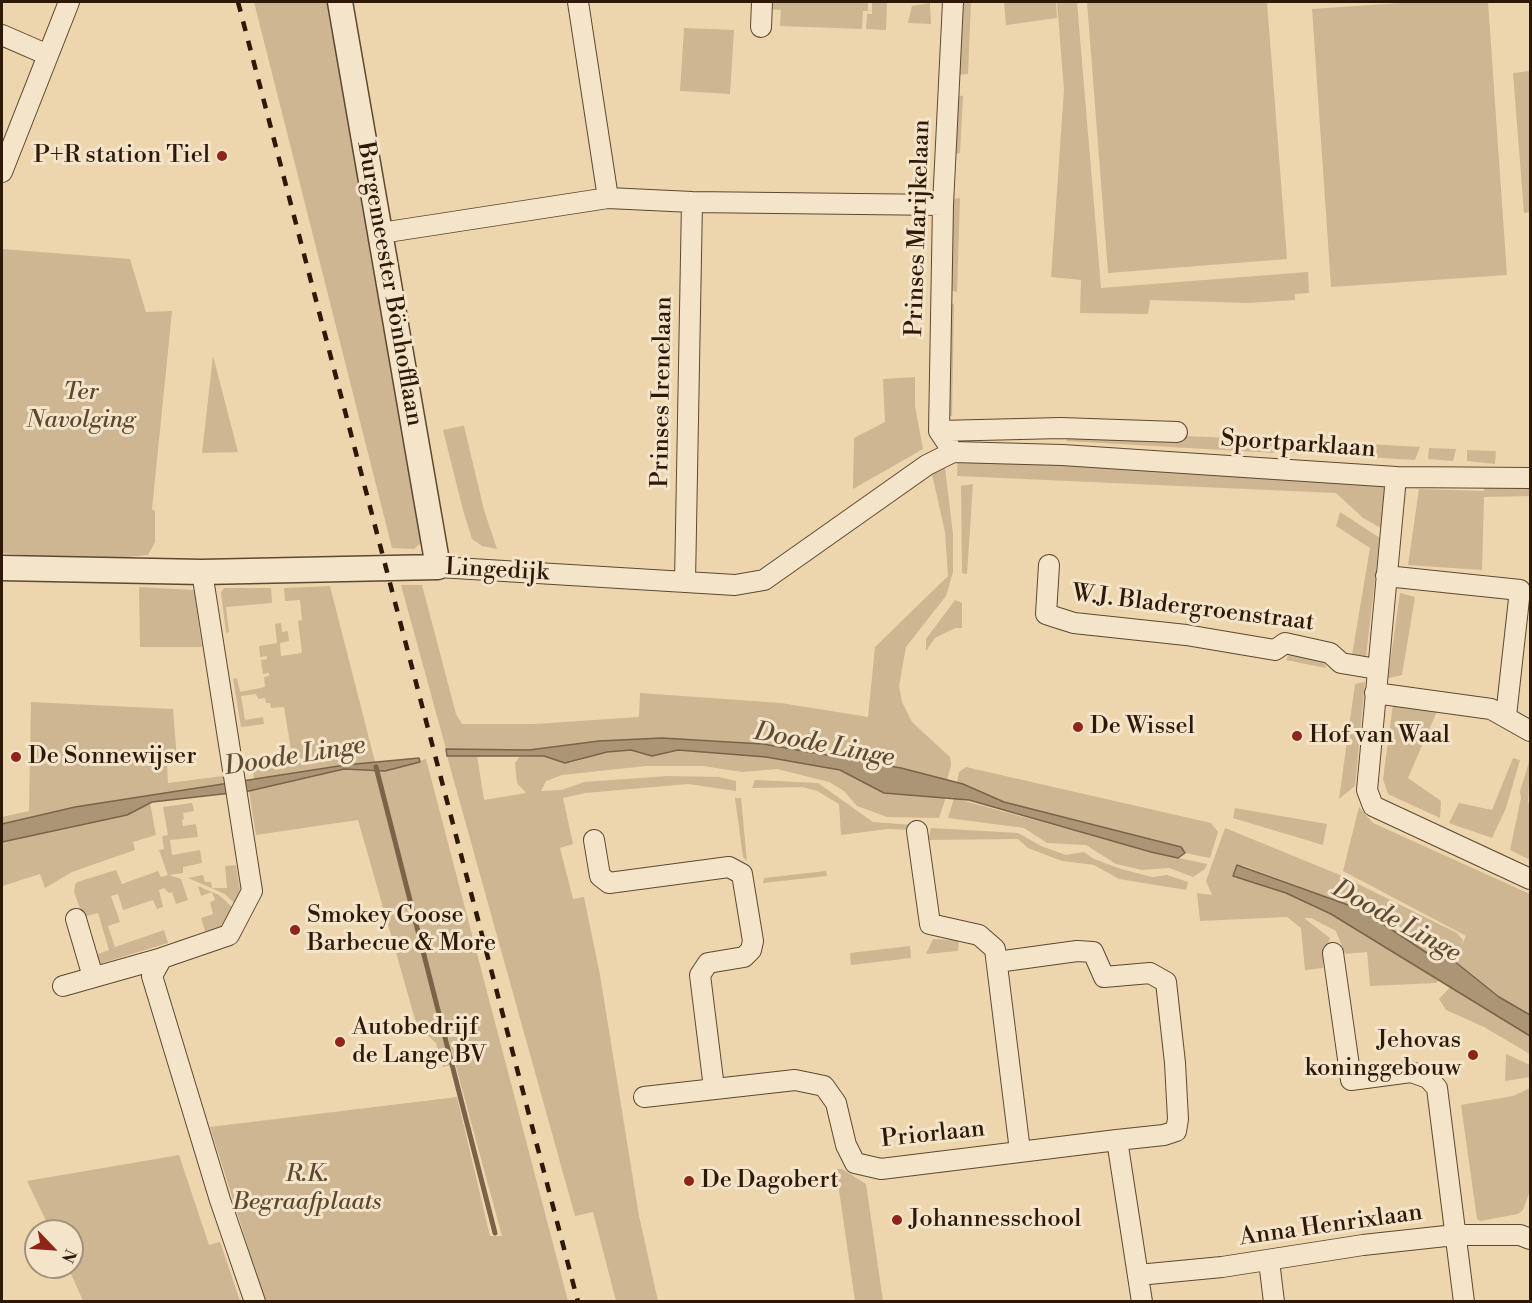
<!DOCTYPE html>
<html>
<head>
<meta charset="utf-8">
<style>
	body { margin:0 }
	#map { position:relative; width:1532px; height:1303px; overflow:hidden; background:#edd6ad; font-family:"Libre Bodoni",serif }
	canvas { display:block }
	.frame { position:absolute; inset:0; border:3px solid #2e1807; pointer-events:none }
	.north { position:absolute; left:24px; top:1219px; width:60px; height:60px; box-sizing:border-box; background:#f3e4ca; border:2px solid #a4927c; border-radius:50%; rotate:115deg; font-size:16px; font-weight:700; line-height:24px; text-align:center; color:#2e1807 }
	.north::after { content:''; display:block; margin:auto; width:21px; height:27px; background:#8f2418; clip-path:polygon(50% 0,100% 100%,50% 72%,0 100%) }
</style>
</head>
<body>
<div id="map">
<canvas width="1532" height="1303"></canvas>
<div class="frame"></div>
<div class="north">N</div>
</div>
<script>
const c = document.querySelector('canvas').getContext('2d');
c.lineJoin = 'round';
function fill(path, color) {
  c.fillStyle = color;
  c.fill(path, 'evenodd');
}
function poly(rows) {
  const path = new Path2D();
  for (const r of rows) {
    path.moveTo(r[0], r[1]);
    for (let i = 2; i < r.length; i += 2) path.lineTo(r[i], r[i + 1]);
  }
  return path;
}
function stroke(path, color, width, dash) {
  c.strokeStyle = color;
  c.lineWidth = width;
  c.lineCap = dash ? 'butt' : 'round';
  c.setLineDash(dash || []);
  c.stroke(path);
}
function drawText(font, color, halo, rows, align = 'center') {
  c.font = font + ' "Libre Bodoni",serif';
  c.lineWidth = 6;
  c.setLineDash([]);
  c.textBaseline = 'middle';
  c.strokeStyle = halo;
  c.fillStyle = color;
  for (const [text, x, y, turn = 0] of rows) {
    c.save();
    c.translate(x, y);
    c.rotate((+turn || 0) * Math.PI / 180);
    c.textAlign = isNaN(turn) ? turn : align;
    if (halo) c.strokeText(text, 0, 0);
    c.fillText(text, 0, 0);
    c.restore();
  }
}
fill(poly([
	[254,2,328,2,384,297,422,542,414,549,392,548],
	[768,2,868,2,868,11,863,11,862,29,780,26,781,10,767,9],
	[872,2,887,2,886,30,866,29,867,14,872,14],
	[960,2,971,2,968,74,956,75],
	[1004,2,1056,2,1057,18,1006,25],
	[1057,2,1077,2,1101,288,1308,272,1309,293,1295,294,1295,300,1249,303,1150,300,1148,314,1080,313,1081,280,1051,277,1064,90],
	[1087,2,1267,2,1287,259,1108,273],
	[1415,2,1488,2,1507,275,1331,287,1312,9],
	[930,3,931,24,908,23,912,6],
	[684,28,734,30,730,94,680,91],
	[1530,71,1530,212,1524,213,1513,73],
	[955,95,963,96,960,153,951,155],
	[960,198,957,292,949,290,951,199],
	[2,249,130,259,146,312,172,311,152,509,155,511,155,542,148,555,86,561,2,553],
	[947,302,954,304,952,416,944,417],
	[213,356,238,452,202,453],
	[915,377,915,406,923,449,853,489,854,438,885,422,883,379],
	[462,426,464,426,484,510,497,549,482,546,472,539,463,510,443,430],
	[1066,431,1277,440,1275,453,1067,441],
	[1289,440,1338,444,1336,455,1289,453],
	[1368,444,1420,447,1415,460,1367,457],
	[1429,448,1456,449,1453,461,1428,459],
	[1467,450,1496,451,1495,464,1467,461],
	[958,457,1387,480,1381,528,1363,518,1336,493,957,476],
	[945,468,953,534,953,572,946,596,906,647,899,686,902,702,912,722,950,757,951,765,947,780,901,768,825,754,723,741,662,738,599,741,530,750,446,749,401,585,422,585,456,714,462,724,535,724,639,717,640,693,781,703,868,717,875,647,948,576,945,532,932,474],
	[973,484,967,574,962,573,961,486],
	[1485,484,1530,486,1530,496,1484,497,1482,570,1408,565,1419,489,1484,491],
	[1340,512,1380,538,1366,656,1352,655,1370,548,1336,526],
	[330,586,375,762,254,780,253,771,279,767,278,758,292,756,284,707,271,708,270,703,266,703,265,698,258,699,256,694,241,696,245,720,263,717,264,724,241,727,233,679,237,678,240,692,265,687,264,677,269,676,269,673,263,674,261,660,267,659,267,656,260,657,259,646,277,643,275,624,281,623,282,632,288,631,289,641,280,643,281,656,302,653,298,621,302,620,300,600,285,601,284,588],
	[139,587,194,590,202,647,140,647],
	[224,588,271,588,272,603,226,607,229,632,226,633,221,592],
	[1400,593,1415,597,1402,675,1388,678],
	[955,600,962,603,962,628,955,628,935,638,926,651,926,639],
	[1289,654,1324,659,1326,668,1286,660],
	[1365,682,1355,786,1339,799,1355,684],
	[31,702,173,709,177,760,167,763,168,783,223,776,224,785,75,807,2,824,2,817,29,811],
	[1393,704,1438,709,1408,778,1441,801,1440,818,1388,794,1383,779],
	[631,750,652,756,678,750,766,757,840,770,884,793,946,797,939,818,887,817,857,806,844,791,829,782,777,769,742,772,703,766,646,766,562,775,546,781,541,791,562,790,584,782,668,776,719,777,736,781,736,791,688,784,585,793,563,798,573,844,560,848,573,899,584,897,600,975,639,1216,658,1301,616,1301,593,1212,575,1216,447,756,477,755,484,800,526,793,517,783,515,763,519,757,544,756,570,763,607,752],
	[1513,758,1520,760,1506,808,1492,838,1449,823,1459,803,1492,810],
	[426,759,568,1301,265,1301,210,1127,457,1097,490,1236,502,1236,398,853,451,1065,443,1067,436,1043,417,1026,358,820,256,835,249,791,344,769,385,771],
	[1530,759,1528,801,1530,808,1530,860,1510,850,1521,798,1520,791],
	[966,767,1211,823,1218,832,1210,858,1185,853,1181,847,1004,802,980,793,957,782,959,772],
	[755,780,818,783,873,822,913,825,913,830,888,829,841,835,839,804,817,791,802,787,752,788],
	[735,798,741,798,747,861,743,857],
	[954,798,1151,852,1207,864,1205,869,1193,877,1169,868,1142,870,1116,864,1086,845,1047,843,1024,828,948,818],
	[150,803,156,835,133,842,135,850,72,872,45,888,40,874,2,886,2,842,127,815],
	[192,803,194,811,183,813,184,819,182,820,183,826,196,824,198,837,170,840,172,855,200,850,202,863,183,867,183,873,169,875,181,879,188,900,176,904,172,892,169,893,164,888,159,890,163,907,157,909,153,900,123,910,118,894,111,896,120,922,108,926,115,947,164,930,168,943,99,964,95,955,109,950,98,913,83,917,74,892,75,885,77,882,116,870,122,884,158,871,161,877,168,875,159,850,164,849,162,836,168,835,163,807],
	[1359,807,1373,823,1530,894,1530,1015,1499,997,1454,961,1433,957,1362,910,1244,866,1237,865,1233,876,1286,893,1331,914,1440,980,1436,983,1370,986,1367,952,1345,954,1336,931,1311,918,1304,918,1330,938,1326,948,1324,947,1323,968,1305,970,1301,928,1287,917,1200,921,1197,893,1212,895,1206,881,1225,828,1340,875,1457,933,1463,940,1461,946,1466,936,1343,871],
	[1235,808,1327,824,1323,845,1233,818],
	[931,828,1018,833,1041,846,1066,855,1084,852,1094,859,1121,869,1152,877,1167,875,1188,882,1186,890,1119,879,1094,865,1062,861,1028,848,1018,839,928,840],
	[236,865,240,890,234,903,225,894,188,878,203,875,205,882,211,882,212,888,227,888,225,866],
	[826,871,827,876,763,883,764,878],
	[198,886,219,895,232,907,223,926,205,931,201,918,213,914,210,902,215,900,212,892,201,896],
	[933,939,959,940,958,951,926,954],
	[910,946,911,958,851,965,850,953],
	[1451,986,1530,1036,1530,1054,1484,1027,1446,1010,1439,999],
	[1506,1054,1530,1065,1530,1077,1505,1081],
	[1530,1088,1530,1191,1523,1210,1518,1214,1480,1221,1477,1219,1461,1105,1513,1096],
	[179,1155,209,1245,220,1242,240,1301,83,1301,68,1267,72,1267,72,1231,51,1231,27,1181],
	[836,1169,842,1169,866,1184,883,1301,855,1301]
]), '#cdb691');
const water = poly([
	[662,738,763,744,901,768,963,784,1004,802,1181,847,1185,853,1178,858,1151,852,969,800,884,793,840,770,766,757,678,750,652,756,631,750,607,752,565,763,544,756,447,756,446,749,529,750,599,741,662,738],
	[419,758,420,762,385,771,344,769,249,791,152,802,127,815,2,842,2,824,75,807,345,765,419,758],
	[1237,865,1362,910,1433,957,1454,961,1499,997,1530,1015,1530,1036,1331,914,1286,893,1233,876,1237,865]
]);
fill(water, '#ac9575');
stroke(water, '#7a6349', 1.5);
stroke(poly([
	[376,767,495,1233]
]), '#7a6349', 5);
const minor = poly([
	[578,2,608,198],
	[761,27,762,2],
	[2,35,48,55],
	[2,172,69,2],
	[381,233,608,198,692,202,943,205],
	[939,431,1061,428,1177,432],
	[953,452,939,431,943,205,953,2],
	[1396,477,1367,790,1373,806,1530,879],
	[1049,565,1046,614,1055,617,1074,623,1186,635,1275,650,1285,643,1330,653,1341,663,1377,669],
	[438,567,735,585,764,580,927,465,953,452,1062,455,1396,477,1530,478],
	[202,572,252,891,229,935,162,958,152,976,220,1200,255,1302],
	[1386,576,1520,590,1506,716],
	[685,582,692,202],
	[1375,693,1491,709,1530,731],
	[917,831,930,924,979,935,995,949,1020,1151],
	[594,840,600,876,609,883,729,867,742,874,753,941,751,950,744,957,708,963,700,975,714,1088],
	[76,919,93,977],
	[1333,953,1351,1080,1411,1072,1428,1078,1437,1088,1464,1302],
	[997,962,1077,951,1093,952,1104,977,1150,973,1166,982,1175,1063,1178,1119,1176,1131,1164,1135,1117,1140],
	[63,986,162,958],
	[644,1097,795,1080,824,1086,836,1103,846,1145,855,1163,881,1169,1117,1140,1142,1302],
	[1269,1261,1274,1302],
	[1138,1275,1222,1267,1363,1245,1455,1235,1520,1235,1530,1239]
]);
const tertiary = poly([
	[2,568,202,572,438,567,340,2]
]);
stroke(minor, '#5e4830', 22);
stroke(tertiary, '#5e4830', 27);
stroke(minor, '#f3e4ca', 20);
stroke(tertiary, '#f3e4ca', 24);
stroke(poly([
	[238,2,578,1302]
]), '#2e1807', 4.5, [10, 10]);
for (const [x, y, r, color] of [
	[222,156,6,"#8f2418"],
	[1078,727,6,"#8f2418"],
	[1297,736,6,"#8f2418"],
	[16,757,6,"#8f2418"],
	[295,930,6,"#8f2418"],
	[340,1042,6,"#8f2418"],
	[1473,1055,6,"#8f2418"],
	[689,1181,6,"#8f2418"],
	[897,1220,6,"#8f2418"]
]) {
  const dot = new Path2D();
  dot.arc(x, y, r, 0, 2 * Math.PI);
  c.fillStyle = color;
  c.fill(dot);
  stroke(dot, '#f3e4ca', 2);
}
drawText('24px', '#2e1807', '#f3e4ca', [
	["P+R station Tiel",210,156,"right"],
	["De Wissel",1090,727],
	["Hof van Waal",1309,736],
	["De Sonnewijser",28,757],
	["Smokey Goose",307,916],
	["Barbecue & More",307,944],
	["Autobedrijf",352,1028],
	["de Lange BV",352,1056],
	["Jehovas",1461,1041,"right"],
	["koninggebouw",1461,1069,"right"],
	["De Dagobert",701,1181],
	["Johannesschool",909,1220]
], 'left');
drawText('24px', '#2e1807', '#f3e4ca', [
	["Prinses Marijkelaan",919,228,-88],
	["Burgemeester Bönhofflaan",389,284,80],
	["Prinses Irenelaan",663,392,-89],
	["Sportparklaan",1298,445,4],
	["Lingedijk",497,571,3],
	["W.J. Bladergroenstraat",1193,609,7],
	["Priorlaan",933,1135,-6],
	["Anna Henrixlaan",1331,1226,-8]
]);
drawText('italic 24px', '#5e4730', '#f3e4ca', [
	["Ter",81,393],
	["Navolging",81,421],
	["R.K.",307,1175],
	["Begraafplaats",307,1203]
]);
drawText('italic 26px', '#604a33', '#f3e4ca', [
	["Doode Linge",824,746,11],
	["Doode Linge",295,757,-9],
	["Doode Linge",1396,922,29]
]);
</script>
</body>
</html>
